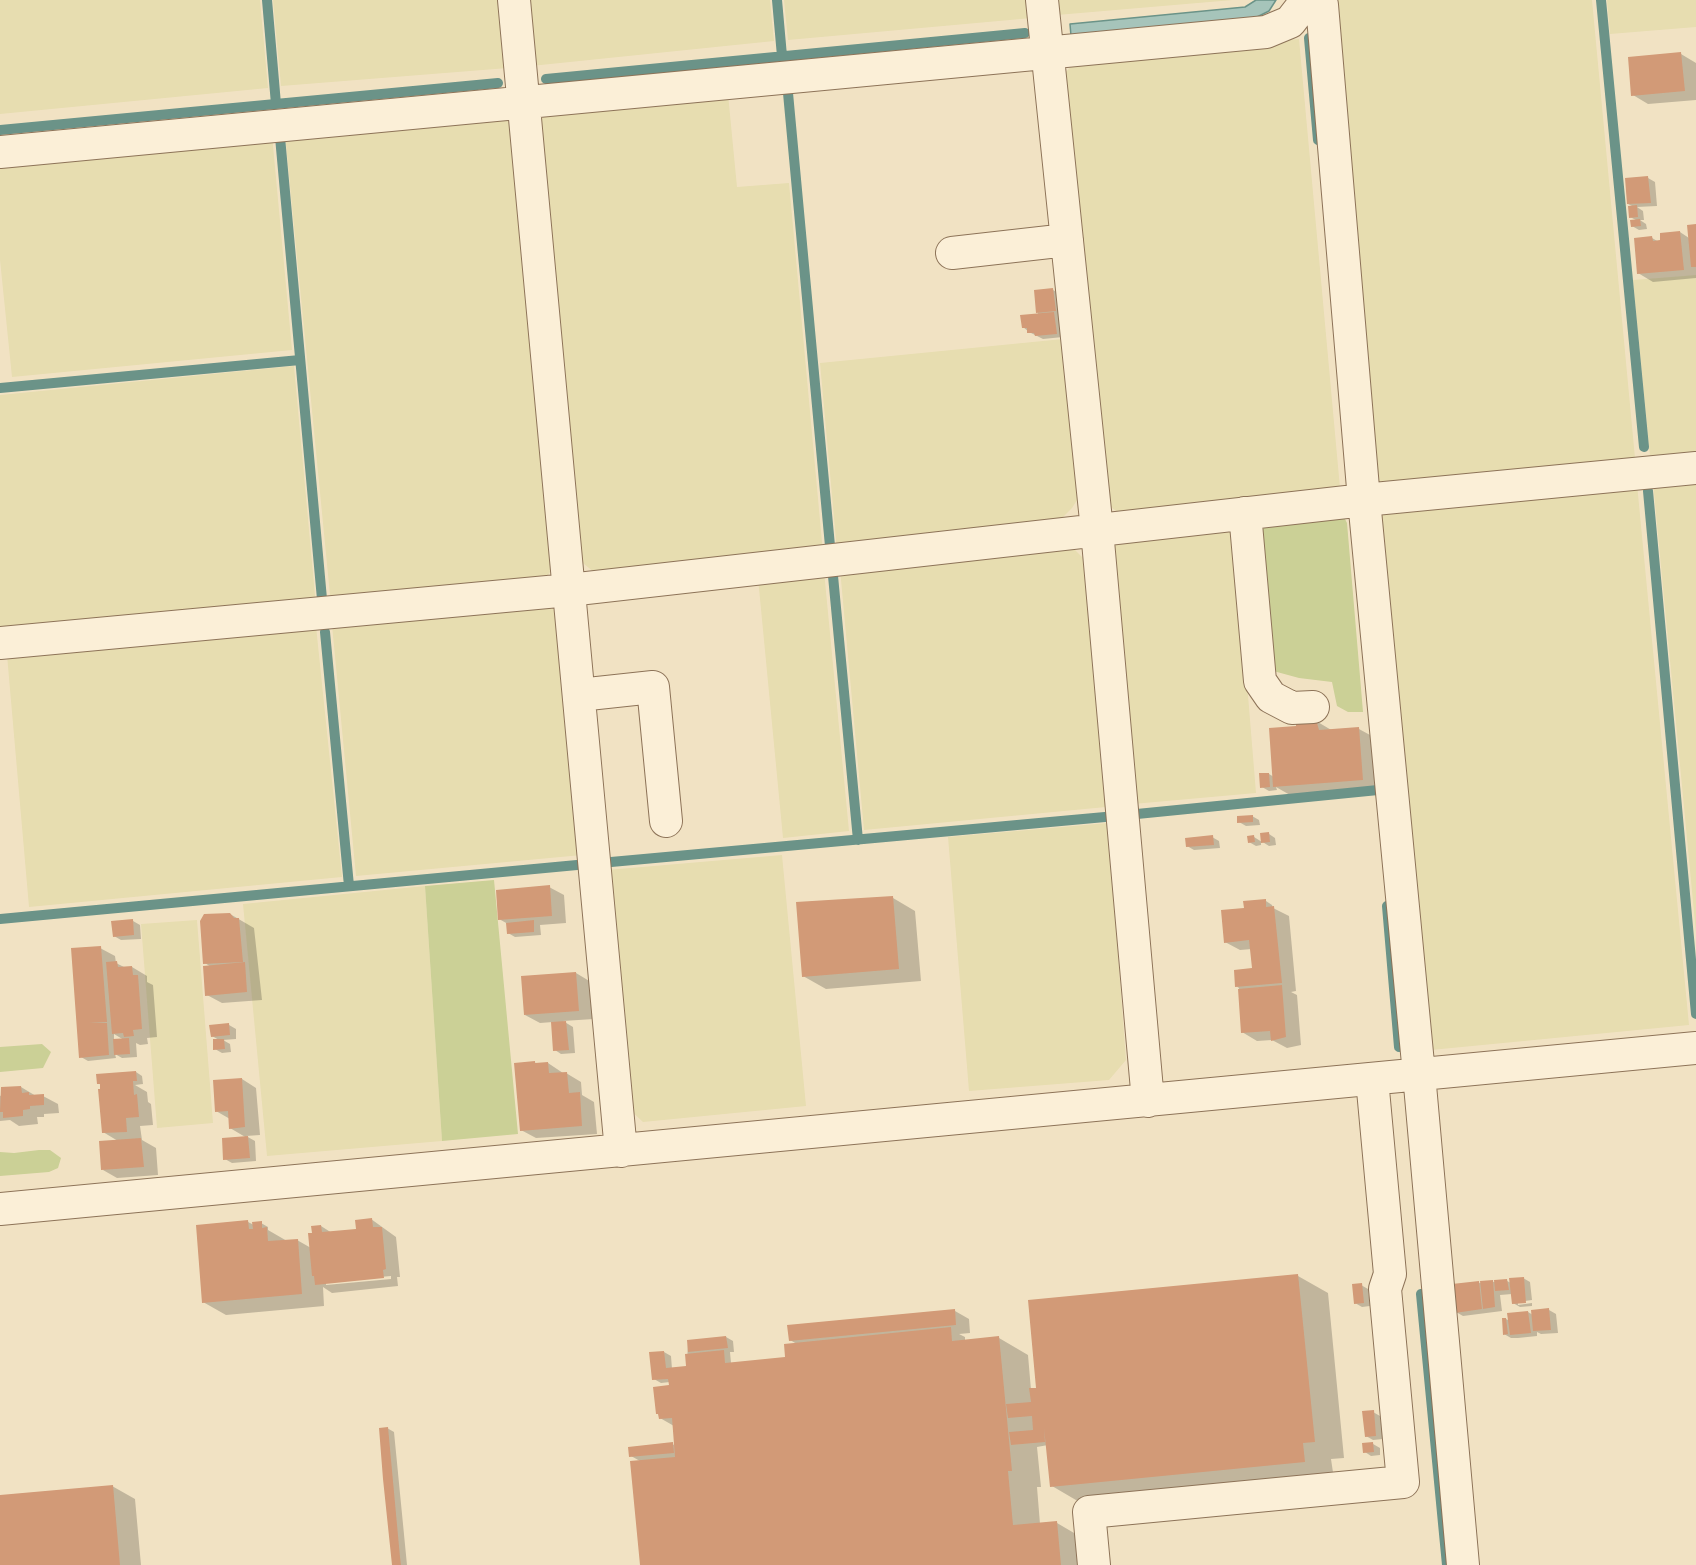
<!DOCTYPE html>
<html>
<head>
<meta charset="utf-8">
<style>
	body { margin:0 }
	canvas { display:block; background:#f1e2c3 }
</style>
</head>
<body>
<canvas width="1696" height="1565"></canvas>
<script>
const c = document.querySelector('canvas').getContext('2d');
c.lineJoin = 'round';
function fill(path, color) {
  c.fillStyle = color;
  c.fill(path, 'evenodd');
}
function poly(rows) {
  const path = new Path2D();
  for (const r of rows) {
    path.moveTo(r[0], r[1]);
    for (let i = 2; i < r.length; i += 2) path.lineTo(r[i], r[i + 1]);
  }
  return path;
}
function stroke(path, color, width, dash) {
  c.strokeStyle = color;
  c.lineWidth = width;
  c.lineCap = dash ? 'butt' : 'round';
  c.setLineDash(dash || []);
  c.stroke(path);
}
fill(poly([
	[0,0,260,0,268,88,0,114],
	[273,0,502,0,508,68,281,86],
	[525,0,770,0,774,41,531,66],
	[784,0,1031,0,1032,18,788,40],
	[1056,0,1233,0,1057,15],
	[1328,0,1592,0,1635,458,1377,483],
	[1607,0,1696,0,1696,27,1610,34],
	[1299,39,1340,488,1122,515,1112,508,1104,496,1062,76,1078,59],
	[728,94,737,187,789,183,823,553,600,577,578,559,537,125,549,110],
	[500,115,509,120,514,127,554,566,546,578,331,605,285,134],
	[272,135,292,350,12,377,0,260,0,158],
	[1696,275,1696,453,1650,456,1633,280],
	[1063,339,1079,497,1072,508,1063,517,1046,524,837,551,820,363],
	[294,366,316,606,0,635,0,395],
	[1696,478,1696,933,1653,482],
	[1637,484,1689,1025,1431,1050,1372,518,1381,508],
	[1234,524,1256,793,1133,804,1108,552,1124,536],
	[1064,545,1075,550,1083,558,1106,807,864,830,840,569],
	[824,571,849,831,783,838,758,578],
	[543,605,553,609,560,619,582,855,356,876,332,625],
	[316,626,342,877,29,907,7,655],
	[1108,823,1126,1060,1109,1080,969,1091,948,837],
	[782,855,806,1106,643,1122,628,1108,607,870],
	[425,886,442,1141,267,1156,243,904],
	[197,920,213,1123,157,1128,141,924]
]), '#e7ddb0');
fill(poly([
	[1341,511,1347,523,1363,712,1348,712,1337,706,1332,682,1299,678,1266,669,1255,539,1273,517],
	[494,880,518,1134,442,1141,425,886],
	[42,1044,51,1052,43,1068,0,1072,0,1047],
	[39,1150,50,1150,61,1158,58,1168,49,1172,0,1176,0,1152,14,1153]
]), '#cbd096');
const water = poly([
	[1256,0,1276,0,1269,11,1253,19,1071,36,1070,24,1245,7,1256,0]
]);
fill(water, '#a6c4ba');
stroke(water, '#6b9388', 1.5);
fill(poly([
	[1681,54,1696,63,1696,100,1648,104,1633,95],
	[1648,178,1655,182,1657,206,1637,207,1643,211,1644,220,1640,220,1646,224,1647,229,1639,230,1632,226,1636,220,1630,217,1634,207,1628,204],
	[1696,226,1696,278,1653,282,1638,273,1652,238,1659,242,1680,232,1689,238],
	[1053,290,1060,294,1063,337,1043,339,1029,332,1023,327,1038,315,1036,292],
	[1316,721,1333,731,1359,729,1381,741,1385,792,1297,799,1276,787,1277,790,1269,791,1262,787,1269,774,1274,777],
	[1252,816,1259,820,1260,825,1246,826,1239,822],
	[1269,834,1275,838,1276,845,1269,846,1261,841,1261,845,1256,846,1249,842,1254,837,1262,842],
	[1212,837,1219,841,1220,848,1194,850,1187,846],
	[549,887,564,895,566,923,540,925,541,935,515,937,508,933,508,924,499,919],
	[893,898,915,911,921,981,826,989,803,976],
	[1266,901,1272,905,1273,908,1289,916,1296,991,1291,992,1297,995,1301,1045,1287,1048,1272,1040,1257,1041,1242,1032,1239,988,1236,986,1253,970,1252,949,1240,950,1225,942,1250,909],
	[230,914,254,928,262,1000,222,1003,207,995,211,967,205,963],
	[133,921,140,925,141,939,121,940,114,936],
	[100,948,115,956,116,963,126,968,132,967,147,976,147,982,153,985,157,1037,147,1038,148,1044,140,1045,136,1043,137,1057,122,1058,115,1054,116,1058,88,1061,81,1057],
	[114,1034,124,1040,114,1041],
	[576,973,591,982,594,1019,563,1021,573,1027,575,1053,561,1054,555,1050,553,1022,540,1023,525,1015],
	[229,1025,236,1029,236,1039,223,1040,230,1044,231,1052,222,1053,215,1049,219,1040,212,1036],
	[534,1062,538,1064,548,1063,563,1073,566,1073,581,1082,582,1095,594,1102,597,1134,536,1138,521,1130],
	[136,1072,142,1076,143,1084,135,1085,147,1092,148,1102,151,1104,153,1125,140,1126,142,1140,156,1148,158,1175,117,1178,103,1170,118,1141,103,1132,101,1085,98,1083],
	[242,1079,256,1088,260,1135,246,1136,255,1141,256,1161,232,1163,225,1159,247,1138,230,1128,230,1119,216,1111],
	[21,1087,36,1096,43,1096,58,1104,59,1113,44,1114,44,1117,37,1117,38,1124,19,1126,10,1120,0,1121,0,1096],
	[371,1219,396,1237,400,1277,397,1277,398,1286,332,1293,323,1287,324,1306,226,1315,203,1302,248,1222,254,1225,261,1223,268,1227,268,1230,287,1241,297,1240,311,1248,313,1235,321,1226,332,1233,358,1230],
	[391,1276,391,1279,326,1285,326,1282],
	[1298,1276,1328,1293,1344,1458,1331,1459,1334,1479,1081,1503,1052,1486,1048,1445,1037,1447,1041,1487,1037,1487,1040,1524,1057,1523,1086,1540,1089,1565,642,1565,640,1461,631,1456,672,1444,676,1446,674,1426,660,1418,670,1387,670,1382,661,1383,654,1379,664,1352,671,1356,672,1369,691,1367,687,1365,688,1341,726,1337,733,1341,734,1352,730,1352,731,1363,790,1358,797,1344,790,1340,955,1311,969,1319,970,1333,959,1334,965,1337,965,1341,999,1338,1028,1355,1031,1390,1038,1389],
	[1523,1278,1530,1282,1532,1300,1518,1302,1518,1305,1532,1303,1532,1306,1520,1307,1513,1303,1512,1294,1500,1295,1502,1311,1463,1316,1456,1312,1454,1285,1507,1281,1511,1283],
	[1361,1285,1368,1289,1370,1306,1362,1307,1355,1303],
	[1549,1310,1556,1314,1558,1333,1541,1334,1537,1332,1537,1336,1518,1338,1511,1338,1504,1334,1506,1319,1510,1321,1528,1312,1533,1315],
	[1373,1412,1380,1416,1383,1439,1373,1440,1366,1436],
	[387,1428,394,1432,407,1565,393,1565],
	[1373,1444,1380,1448,1380,1455,1371,1456,1365,1452],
	[112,1486,135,1499,141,1565,0,1565,0,1497]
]), '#0003');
stroke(poly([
	[267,0,276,104],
	[777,0,782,56],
	[1601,0,1644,447],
	[1309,38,1318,140],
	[546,79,1025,33],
	[788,93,830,546],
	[0,130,498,83],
	[280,137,322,599],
	[0,388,300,360],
	[1648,491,1696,1014],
	[833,576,858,840],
	[325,632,349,886],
	[1137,814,1378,790],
	[611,862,1105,817],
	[1387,906,1399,1047],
	[0,919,577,865],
	[1421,1294,1447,1565]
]), '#6b9388', 10);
fill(poly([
	[1681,52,1685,91,1631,96,1628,57],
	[1648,176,1651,203,1627,204,1625,178],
	[1637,205,1638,217,1629,218,1628,206],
	[1640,219,1641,226,1631,227,1630,220],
	[1696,224,1696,267,1691,267,1687,225],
	[1680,231,1684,270,1637,274,1634,238,1652,236,1653,241,1660,240,1660,233],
	[1053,288,1056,311,1036,313,1034,290],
	[1054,312,1057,334,1035,336,1034,333,1027,333,1027,328,1022,328,1020,315],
	[1316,719,1319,730,1359,727,1363,780,1273,787,1269,728,1296,726,1296,721],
	[1259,773,1269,773,1270,787,1260,788],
	[1253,815,1253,822,1237,823,1237,816],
	[1269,832,1270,842,1261,843,1260,833],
	[1213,835,1214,845,1186,847,1185,838],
	[1254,835,1255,842,1248,843,1247,836],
	[550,885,552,916,498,920,496,890],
	[893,896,899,969,802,977,796,902],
	[1266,899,1266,907,1274,906,1282,983,1235,987,1234,970,1252,968,1249,940,1224,943,1221,910,1244,908,1243,901],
	[230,913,234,918,239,918,243,962,203,964,200,921,204,914],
	[133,919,134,935,113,937,111,921],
	[534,920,534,932,507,934,506,923],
	[101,946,107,1022,89,1023,107,1023,109,1055,79,1058,71,948],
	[117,961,118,967,132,966,133,975,138,975,142,1029,133,1030,134,1036,124,1037,123,1033,112,1034,106,962],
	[245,962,247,992,205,996,203,966],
	[576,972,579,1011,524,1015,521,976],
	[1282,985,1286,1037,1271,1041,1270,1031,1241,1033,1238,989],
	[566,1021,569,1050,553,1051,551,1022],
	[229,1023,230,1035,211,1037,209,1025],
	[129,1038,130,1054,114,1055,113,1039],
	[213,1039,224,1039,225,1049,213,1050],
	[535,1061,535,1063,548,1062,549,1073,567,1072,569,1093,580,1092,582,1126,520,1131,514,1063],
	[136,1071,137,1081,133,1081,134,1095,137,1094,139,1117,126,1118,127,1132,102,1133,98,1089,100,1089,100,1084,97,1084,96,1074],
	[242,1078,245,1127,229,1129,228,1111,215,1112,213,1080],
	[21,1086,22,1093,29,1092,29,1095,44,1094,44,1105,30,1106,30,1109,23,1110,23,1116,3,1118,3,1112,0,1112,1,1087],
	[248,1136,250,1158,223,1160,222,1138],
	[141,1138,144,1167,101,1170,99,1141],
	[372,1218,373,1227,382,1227,386,1269,383,1270,384,1278,315,1285,314,1276,312,1276,308,1233,312,1233,311,1226,321,1225,322,1232,356,1229,355,1220],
	[248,1220,249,1229,253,1229,252,1222,262,1221,262,1228,267,1227,268,1241,298,1239,302,1294,202,1303,196,1225],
	[1298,1274,1315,1442,1303,1443,1305,1462,1050,1487,1044,1428,1045,1442,1011,1445,1009,1432,1033,1430,1032,1416,1008,1418,1006,1404,1031,1402,1029,1388,1036,1388,1028,1300],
	[1524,1277,1526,1303,1512,1304,1509,1278],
	[1507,1279,1509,1290,1495,1291,1494,1280],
	[1493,1280,1495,1307,1483,1309,1480,1281],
	[1479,1281,1482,1309,1455,1313,1452,1284],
	[1362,1283,1364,1303,1354,1304,1352,1284],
	[1549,1308,1551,1330,1533,1331,1531,1310],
	[955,1309,956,1325,789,1341,787,1325],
	[1528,1311,1531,1333,1510,1335,1507,1313],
	[1502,1318,1506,1318,1508,1334,1503,1335],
	[951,1327,952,1341,999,1336,1012,1471,1008,1471,1013,1525,1057,1521,1061,1565,640,1565,630,1461,675,1457,672,1418,659,1419,658,1414,656,1414,653,1387,669,1385,668,1379,652,1380,649,1352,664,1351,666,1368,686,1366,685,1354,724,1350,725,1363,785,1357,784,1344],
	[726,1336,728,1348,688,1352,687,1340],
	[1374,1410,1376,1436,1365,1437,1362,1411],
	[388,1427,400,1557,401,1565,392,1565,383,1479,379,1428],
	[673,1442,674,1453,629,1457,628,1447],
	[1373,1442,1374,1452,1363,1453,1362,1443],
	[113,1485,120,1565,0,1565,0,1495]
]), '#d29a77');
const minor = poly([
	[514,0,621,1151],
	[1042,0,1097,530,1148,1101],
	[1315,0,1322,5,1364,500,1419,1074,1463,1565],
	[0,152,1266,32,1290,22,1307,0],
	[952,253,1067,240],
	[1245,513,1260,681,1271,697,1292,708,1313,707],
	[0,643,569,590,1364,500,1696,468],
	[579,695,653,687,666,821],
	[0,1209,1696,1048],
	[1094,1565,1089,1512,1403,1482,1385,1289,1390,1274,1372,1079]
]);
stroke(minor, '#8d7358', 34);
stroke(minor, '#fbefd7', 32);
</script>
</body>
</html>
